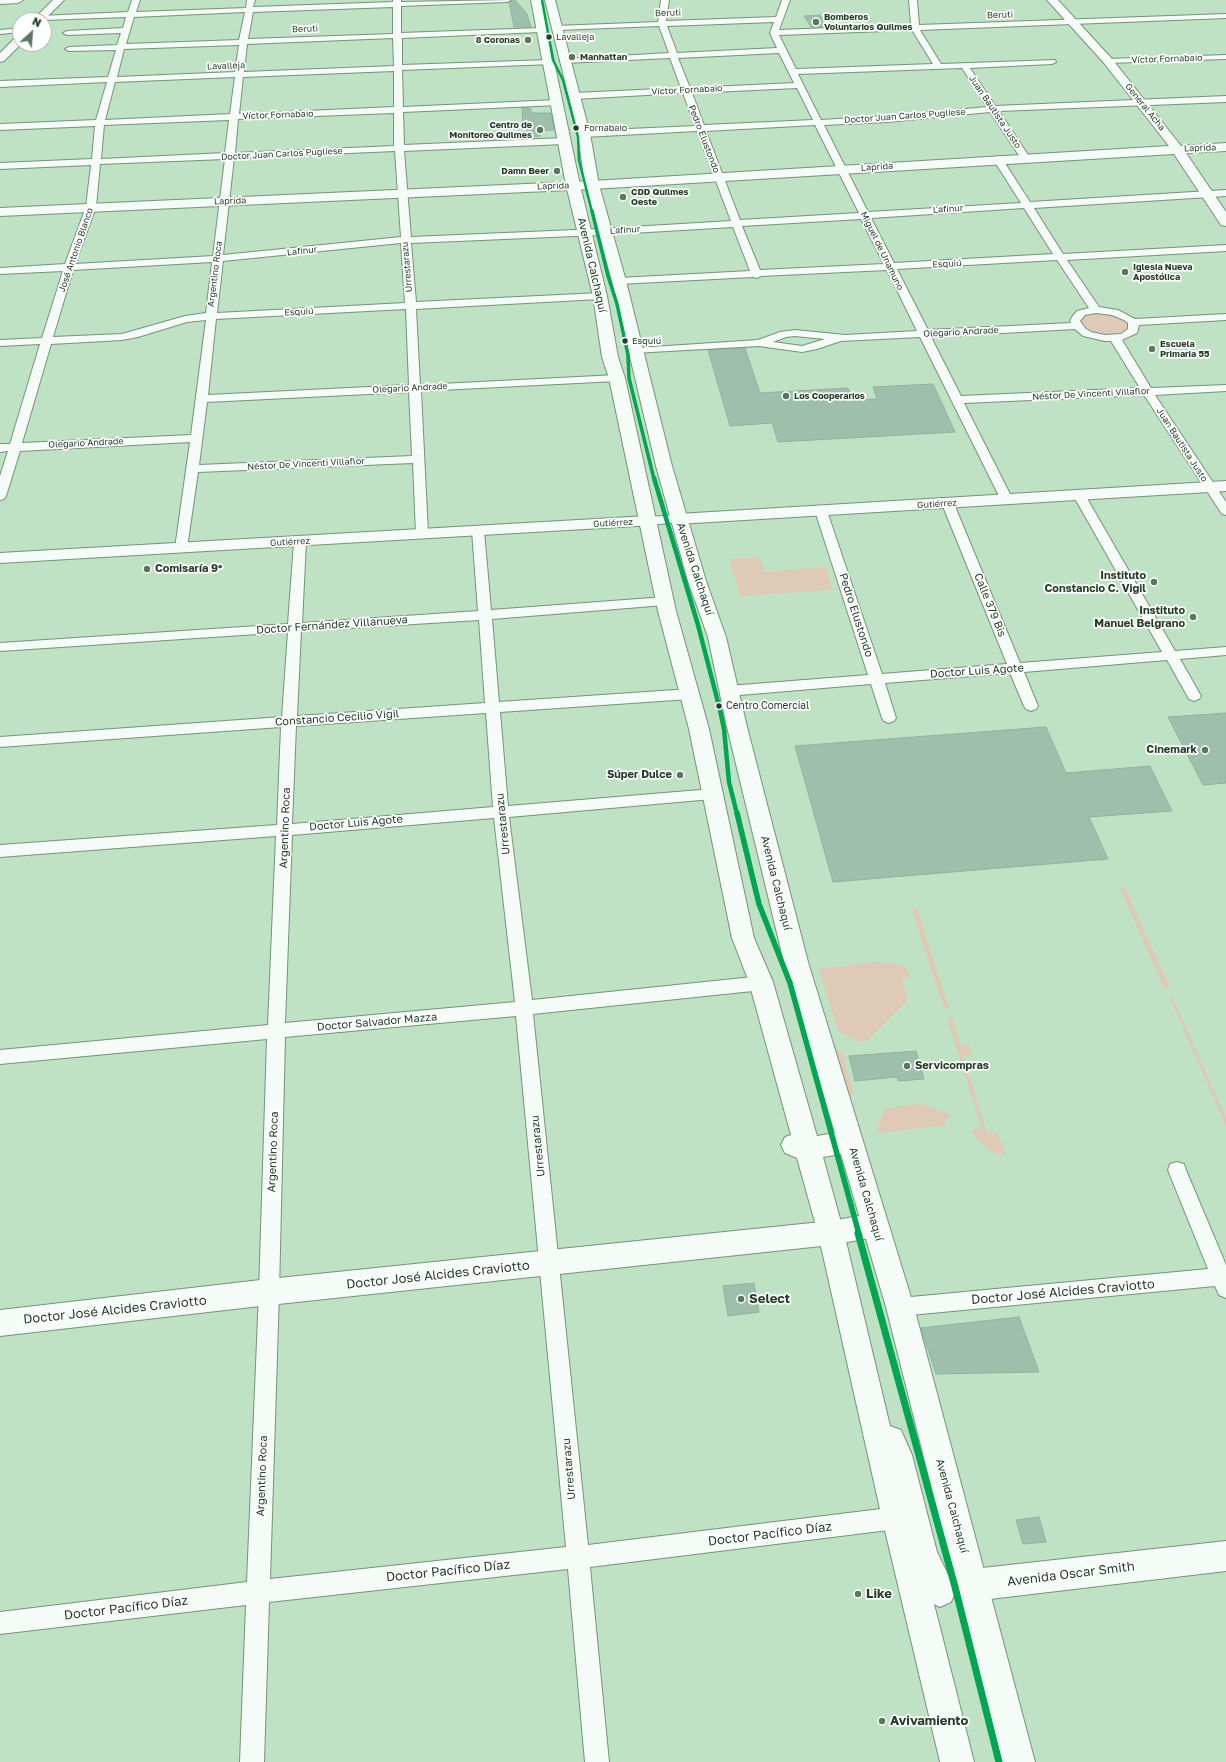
<!DOCTYPE html>
<html>
<head>
<meta charset="utf-8">
<style>
	body { margin:0 }
	#map { position:relative; width:1226px; height:1762px; overflow:hidden; background:#bfe2c4; font-family:"Golos Text",sans-serif }
	canvas { display:block }
	.north { position:absolute; left:12px; top:12px; width:40px; height:40px; box-sizing:border-box; background:#fff; border:1px solid #a8b2a9; border-radius:50%; rotate:26deg; font-size:11px; font-weight:700; line-height:16px; text-align:center; color:#253f29 }
	.north::after { content:''; display:block; margin:auto; width:14px; height:18px; background:#5b785f; clip-path:polygon(50% 0,100% 100%,50% 72%,0 100%) }
</style>
</head>
<body>
<div id="map">
<canvas width="1226" height="1762"></canvas>
<div class="north">N</div>
</div>
<script>
const c = document.querySelector('canvas').getContext('2d');
c.lineJoin = 'round';
function fill(path, color) {
  c.fillStyle = color;
  c.fill(path, 'evenodd');
}
function poly(rows) {
  const path = new Path2D();
  for (const r of rows) {
    path.moveTo(r[0], r[1]);
    for (let i = 2; i < r.length; i += 2) path.lineTo(r[i], r[i + 1]);
  }
  return path;
}
function stroke(path, color, width, dash) {
  c.strokeStyle = color;
  c.lineWidth = width;
  c.lineCap = dash ? 'butt' : 'round';
  c.setLineDash(dash || []);
  c.stroke(path);
}
function drawText(font, color, halo, rows, align = 'center') {
  c.font = font + ' "Golos Text",sans-serif';
  c.lineWidth = 3.5;
  c.setLineDash([]);
  c.textBaseline = 'middle';
  c.strokeStyle = halo;
  c.fillStyle = color;
  for (const [text, x, y, turn = 0] of rows) {
    c.save();
    c.translate(x, y);
    c.rotate((+turn || 0) * Math.PI / 180);
    c.textAlign = isNaN(turn) ? turn : align;
    if (halo) c.strokeText(text, 0, 0);
    c.fillText(text, 0, 0);
    c.restore();
  }
}
fill(poly([
	[1095,312,1111,313,1129,321,1131,329,1123,335,1108,336,1093,333,1087,330,1080,323,1081,319,1084,316],
	[760,557,764,572,826,567,833,590,740,596,729,559],
	[1120,888,1125,888,1170,988,1164,988],
	[917,909,949,1008,944,1008,912,910],
	[876,962,898,964,906,968,910,977,902,978,908,1000,867,1041,855,1041,838,1031,819,969],
	[1168,998,1173,998,1226,1117,1226,1126,1171,1001,1169,1001],
	[952,1017,961,1045,969,1045,973,1055,963,1056,987,1133,998,1133,1006,1155,996,1154,987,1149,975,1137,972,1131,981,1127,947,1018],
	[829,1046,842,1052,854,1094,844,1098],
	[921,1104,951,1115,942,1126,876,1133,885,1108]
]), '#dfcab7');
const building = poly([
	[512,0,515,0,527,14,531,27,514,27,509,2,512,0],
	[820,15,827,27,811,27,804,16,820,15],
	[522,108,530,108,532,113,551,113,554,130,538,131,541,136,527,137,526,128,523,128,522,108],
	[745,348,760,393,848,388,853,400,877,399,873,387,933,384,955,432,778,442,772,423,730,426,708,350,745,348],
	[1226,713,1226,783,1203,785,1168,717,1226,713],
	[1046,727,1066,773,1150,766,1172,811,1089,817,1108,859,833,882,795,746,1046,727],
	[916,1051,924,1079,898,1081,897,1077,855,1081,849,1056,916,1051],
	[754,1283,759,1312,728,1316,723,1286,754,1283],
	[1019,1317,1039,1372,936,1374,921,1328,1019,1317],
	[1039,1517,1046,1542,1023,1544,1016,1520,1039,1517]
]);
fill(building, '#9dbfab');
stroke(building, '#91b29f', 1);
const street = poly([
	[132,0,140,0,136,12,246,8,247,0,255,0,253,7,393,2,393,0,401,0,401,2,511,0,507,2,401,6,401,33,541,28,545,30,541,32,402,38,402,65,549,60,553,62,552,64,402,70,403,107,556,100,560,103,559,105,403,112,404,145,564,138,569,141,564,144,404,151,411,237,598,229,731,221,697,131,584,137,580,134,584,131,695,126,683,93,574,99,570,96,574,93,681,88,670,58,565,63,561,61,565,59,669,53,659,26,558,30,554,28,555,26,658,22,661,0,669,0,666,21,776,17,782,0,790,0,779,30,911,25,909,0,917,0,919,25,1226,14,1226,18,920,30,941,64,1055,60,1056,62,1052,64,970,68,995,106,1226,96,1226,102,999,111,1030,158,1028,160,1022,160,990,112,887,122,824,125,868,212,1021,203,993,159,998,156,1001,157,1030,202,1226,190,1226,196,1034,208,1063,254,1226,245,1226,251,1067,260,1099,307,1118,310,1135,319,1226,314,1226,320,1139,325,1137,333,1122,340,1151,388,1226,385,1226,391,1155,395,1226,502,1226,515,1222,514,1220,511,1144,395,964,403,1013,500,1011,503,1007,504,1003,503,1001,500,920,337,841,341,817,349,802,352,759,346,633,353,631,351,637,348,758,340,780,332,795,330,845,335,917,331,887,270,761,276,757,278,753,277,619,284,614,281,619,278,750,271,733,227,598,235,411,243,416,302,600,293,605,296,600,299,416,309,420,385,617,375,623,378,617,381,421,391,428,534,427,537,417,537,416,534,413,463,198,472,187,548,186,551,181,552,176,551,175,548,190,442,20,451,6,496,4,499,0,500,0,476,8,451,0,452,0,444,10,444,40,344,0,346,0,340,42,338,63,271,0,274,0,268,65,264,86,207,91,165,0,169,0,163,92,159,95,126,0,130,0,124,96,120,107,82,0,87,0,81,108,77,116,50,69,51,65,49,69,47,117,45,121,33,67,35,63,33,67,31,123,28,126,17,44,20,37,20,36,18,40,16,128,12,132,0],
	[393,7,393,34,248,39,253,12,393,7],
	[245,12,239,40,126,44,134,17,245,12],
	[774,22,770,33,777,48,677,53,667,26,774,22],
	[912,30,933,64,796,69,779,35,912,30],
	[393,38,394,66,244,72,247,44,393,38],
	[239,45,235,72,117,77,124,49,239,45],
	[779,53,794,83,690,88,678,58,779,53],
	[962,68,987,107,887,116,821,120,798,74,962,68],
	[394,71,394,107,239,114,243,77,394,71],
	[235,77,230,114,105,120,115,82,235,77],
	[797,88,813,120,704,125,692,93,797,88],
	[394,113,394,146,235,153,238,119,394,113],
	[229,120,225,153,101,159,104,125,229,120],
	[815,125,859,213,740,220,706,131,815,125],
	[395,151,401,237,223,255,234,158,395,151],
	[225,159,213,256,75,264,96,207,100,164,225,159],
	[1024,208,1053,254,894,263,871,218,1024,208],
	[861,219,884,264,760,270,742,226,861,219],
	[401,243,405,303,217,313,223,261,401,243],
	[1057,260,1089,308,1077,311,1072,317,1070,321,1071,323,928,330,897,269,1057,260],
	[212,262,206,313,185,316,122,334,53,337,73,270,212,262],
	[406,309,409,385,208,395,216,319,406,309],
	[1096,313,1112,315,1124,320,1128,323,1128,329,1121,334,1105,335,1091,332,1085,328,1080,321,1085,315,1096,313],
	[206,320,191,435,22,443,51,344,122,340,138,337,187,322,206,320],
	[1075,329,1083,336,1105,341,1111,341,1140,388,961,396,931,337,1075,329],
	[795,336,825,339,802,346,773,342,786,337,795,336],
	[409,392,412,456,199,465,207,402,409,392],
	[20,28,20,32,0,34,0,30,20,28],
	[1226,55,1226,59,1108,63,1104,61,1108,59,1226,55],
	[1079,491,1083,492,1085,495,1175,651,1226,647,1226,655,1180,659,1201,696,1199,699,1194,701,1189,699,1167,660,1024,672,1038,706,1036,709,1031,711,1026,709,1024,706,1010,673,885,683,896,718,894,721,889,723,884,721,882,718,871,684,728,696,723,694,721,691,723,688,728,686,868,675,815,511,817,508,821,507,825,508,827,511,882,674,1007,664,942,504,944,501,948,500,952,501,954,504,1020,663,1162,652,1073,495,1075,492,1079,491],
	[678,515,682,516,684,519,682,522,648,525,644,524,642,521,644,518,648,517,678,515],
	[478,527,482,528,484,531,491,610,665,597,670,598,672,601,670,604,665,605,492,619,499,702,690,689,695,691,697,694,695,697,690,699,500,712,508,806,712,789,717,790,720,794,717,798,712,799,509,817,532,1000,753,977,759,979,761,984,759,989,753,991,533,1014,588,1545,897,1507,905,1510,908,1518,905,1526,897,1529,590,1567,609,1762,585,1762,568,1569,269,1602,264,1762,240,1762,246,1605,0,1634,0,1612,247,1582,259,1292,267,1039,0,1064,0,1050,268,1025,276,836,0,857,0,845,277,825,281,727,0,747,0,737,282,717,288,632,0,651,0,643,288,624,294,542,295,539,300,538,305,539,306,542,302,623,478,611,472,531,474,528,478,527],
	[479,620,485,703,297,716,301,631,479,620],
	[486,713,493,807,292,824,296,726,486,713],
	[494,818,515,1002,285,1023,292,835,494,818],
	[516,1016,566,1547,270,1579,279,1292,285,1037,516,1016],
	[1177,1162,1184,1164,1186,1170,1226,1265,1226,1298,1219,1295,1215,1286,900,1316,893,1314,890,1307,893,1300,900,1298,1208,1269,1168,1170,1170,1164,1177,1162]
]);
const secondary = poly([
	[0,0,23,0,18,3,0,4,0,0],
	[53,0,64,0,44,20,33,20,53,0],
	[1047,0,1058,0,1112,59,1181,146,1226,143,1226,151,1186,153,1226,212,1226,226,1221,225,1174,154,592,189,0,216,0,208,592,181,1169,146,1104,63,1047,0],
	[20,36,20,44,21,44,4,61,0,62,0,53,16,37,20,36],
	[1226,481,1226,491,678,524,672,523,669,519,672,515,678,514,1226,481],
	[648,516,654,517,657,521,654,525,0,563,0,553,648,516],
	[875,1213,884,1217,888,1225,884,1233,875,1237,831,1245,269,1305,0,1336,0,1310,269,1279,831,1221,875,1213],
	[1226,1541,1226,1571,973,1601,962,1596,957,1585,962,1574,973,1569,1226,1541]
]);
const primary = poly([
	[531,0,541,0,580,185,607,296,618,357,625,378,676,611,709,729,754,938,773,982,817,1136,835,1133,784,962,727,727,708,637,688,581,656,466,612,281,585,185,578,134,545,0,555,0,590,134,599,185,626,281,672,466,706,581,726,637,747,727,808,962,914,1307,1035,1762,1001,1762,886,1307,841,1154,823,1157,844,1233,890,1426,901,1430,912,1455,937,1552,956,1591,951,1602,940,1607,934,1604,974,1762,940,1762,882,1518,818,1233,797,1158,785,1153,781,1145,785,1137,791,1135,749,982,732,938,689,729,658,611,609,378,602,357,593,296,566,185,531,0]
]);
stroke(street, '#76927b', 2);
stroke(secondary, '#76927b', 2);
stroke(primary, '#76927b', 2);
fill(street, '#f5fbf6');
fill(secondary, '#f5fbf6');
fill(primary, '#f5fbf6');
stroke(poly([
	[542,0,553,60,563,80,578,137,579,160,592,212]
]), '#00a651', 2.5);
stroke(poly([
	[592,211,608,276,617,304,628,355,629,378,654,479]
]), '#00a651', 3.5);
stroke(poly([
	[654,478,698,625,720,710,724,729,729,782,737,814]
]), '#00a651', 4.5);
stroke(poly([
	[737,813,759,904,790,983,859,1234]
]), '#00a651', 5.5);
stroke(poly([
	[858,1233,955,1587,999,1762]
]), '#00a651', 7);
for (const [x, y, r, color] of [
	[816,22,4,"#5b785f"],
	[549,37,3.5,"#253f29"],
	[528,40,4,"#5b785f"],
	[572,57,4,"#5b785f"],
	[576,128,3.5,"#253f29"],
	[540,130,4,"#5b785f"],
	[557,171,4,"#5b785f"],
	[623,197,4,"#5b785f"],
	[1125,272,4,"#5b785f"],
	[625,341,3.5,"#253f29"],
	[1152,349,4,"#5b785f"],
	[786,396,4,"#5b785f"],
	[147,569,4,"#5b785f"],
	[1154,582,4,"#5b785f"],
	[1193,617,4,"#5b785f"],
	[719,706,3.5,"#253f29"],
	[1205,750,4,"#5b785f"],
	[680,775,4,"#5b785f"],
	[907,1066,4,"#5b785f"],
	[741,1299,4,"#5b785f"],
	[858,1594,4,"#5b785f"],
	[882,1721,4,"#5b785f"]
]) {
  const dot = new Path2D();
  dot.arc(x, y, r, 0, 2 * Math.PI);
  c.fillStyle = color;
  c.fill(dot);
  stroke(dot, '#fff', 1.5);
}
drawText('9px', '#253f29', '#fff', [
	["Beruti",668,13,-2],
	["Beruti",1000,15,-2],
	["Beruti",305,29,-2],
	["Víctor Fornabaio",1167,59,-2],
	["Lavalleja",226,66,-2],
	["Víctor Fornabaio",687,90,-3],
	["General Acha",1145,107,51],
	["Juan Bautista Justo",995,112,56],
	["Víctor Fornabaio",278,115,-2],
	["Doctor Juan Carlos Pugliese",905,116,-4],
	["Pedro Elustondo",704,139,69],
	["Laprida",1200,148,-2],
	["Doctor Juan Carlos Pugliese",282,154,-3],
	["Laprida",877,167,-4],
	["Laprida",553,186,-2],
	["Laprida",230,201,-2],
	["Lafinur",948,209,-4],
	["Lafinur",625,230,-4],
	["José Antonio Blanco",76,250,-71],
	["Lafinur",302,251,-6],
	["Miguel de Unamuno",882,251,64],
	["Esquiú",947,264,-3],
	["Urrestarazu",407,267,-95],
	["Argentino Roca",215,274,-83],
	["Esquiú",299,312,-3],
	["Olegario Andrade",961,332,-3],
	["Olegario Andrade",410,388,-3],
	["Néstor De Vincenti Villaflor",1091,394,-3],
	["Olegario Andrade",86,443,-3],
	["Juan Bautista Justo",1182,445,57],
	["Néstor De Vincenti Villaflor",306,464,-3],
	["Gutiérrez",937,504,-4],
	["Gutiérrez",613,523,-3],
	["Gutiérrez",290,542,-3]
]);
drawText('bold 9px', '#253f29', '#fff', [
	["Bomberos",824,17],
	["Voluntarios Quilmes",824,27],
	["8 Coronas",520,40,"right"],
	["Manhattan",580,57],
	["Centro de",532,125,"right"],
	["Monitoreo Quilmes",532,135,"right"],
	["Damn Beer",549,171,"right"],
	["CDD Quilmes",631,192],
	["Oeste",631,202],
	["Iglesia Nueva",1133,267],
	["Apostólica",1133,277],
	["Escuela",1160,344],
	["Primaria 55",1160,354],
	["Los Cooperarios",794,396]
], 'left');
drawText('9px', '#253f29', '#fff', [
	["Lavalleja",556,37],
	["Fornabaio",584,128],
	["Esquiú",632,341]
], 'left');
drawText('10px', '#253f29', '#fff', [
	["Centro Comercial",726,706]
], 'left');
drawText('11px', '#253f29', '#fff', [
	["Avenida Calchaquí",592,265,77],
	["Avenida Calchaquí",695,569,72],
	["Calle 379 Bis",990,605,68],
	["Pedro Elustondo",856,615,72],
	["Doctor Fernández Villanueva",332,625,-4],
	["Doctor Luis Agote",977,671,-4],
	["Constancio Cecilio Vigil",337,718,-4],
	["Doctor Luis Agote",356,823,-5],
	["Urrestarazu",503,824,-96],
	["Argentino Roca",285,828,-88],
	["Avenida Calchaquí",776,883,76],
	["Doctor Salvador Mazza",377,1022,-5],
	["Urrestarazu",538,1146,-96],
	["Argentino Roca",273,1152,-88],
	["Avenida Calchaquí",866,1194,74],
	["Urrestarazu",569,1469,-95],
	["Argentino Roca",262,1476,-88],
	["Avenida Calchaquí",952,1506,75]
]);
drawText('bold 11px', '#253f29', '#fff', [
	["Comisaría 9°",155,569,"left"],
	["Instituto",1146,576],
	["Constancio C. Vigil",1146,589],
	["Instituto",1185,611],
	["Manuel Belgrano",1185,624],
	["Cinemark",1197,750],
	["Súper Dulce",672,775],
	["Servicompras",915,1066,"left"]
], 'right');
drawText('13px', '#253f29', '#fff', [
	["Doctor José Alcides Craviotto",438,1275,-6],
	["Doctor José Alcides Craviotto",1063,1292,-5],
	["Doctor José Alcides Craviotto",115,1310,-6],
	["Doctor Pacífico Díaz",770,1534,-7],
	["Doctor Pacífico Díaz",448,1571,-6],
	["Avenida Oscar Smith",1071,1574,-7],
	["Doctor Pacífico Díaz",126,1608,-7]
]);
drawText('bold 13px', '#253f29', '#fff', [
	["Select",749,1299],
	["Like",866,1594],
	["Avivamiento",890,1721]
], 'left');
</script>
</body>
</html>
